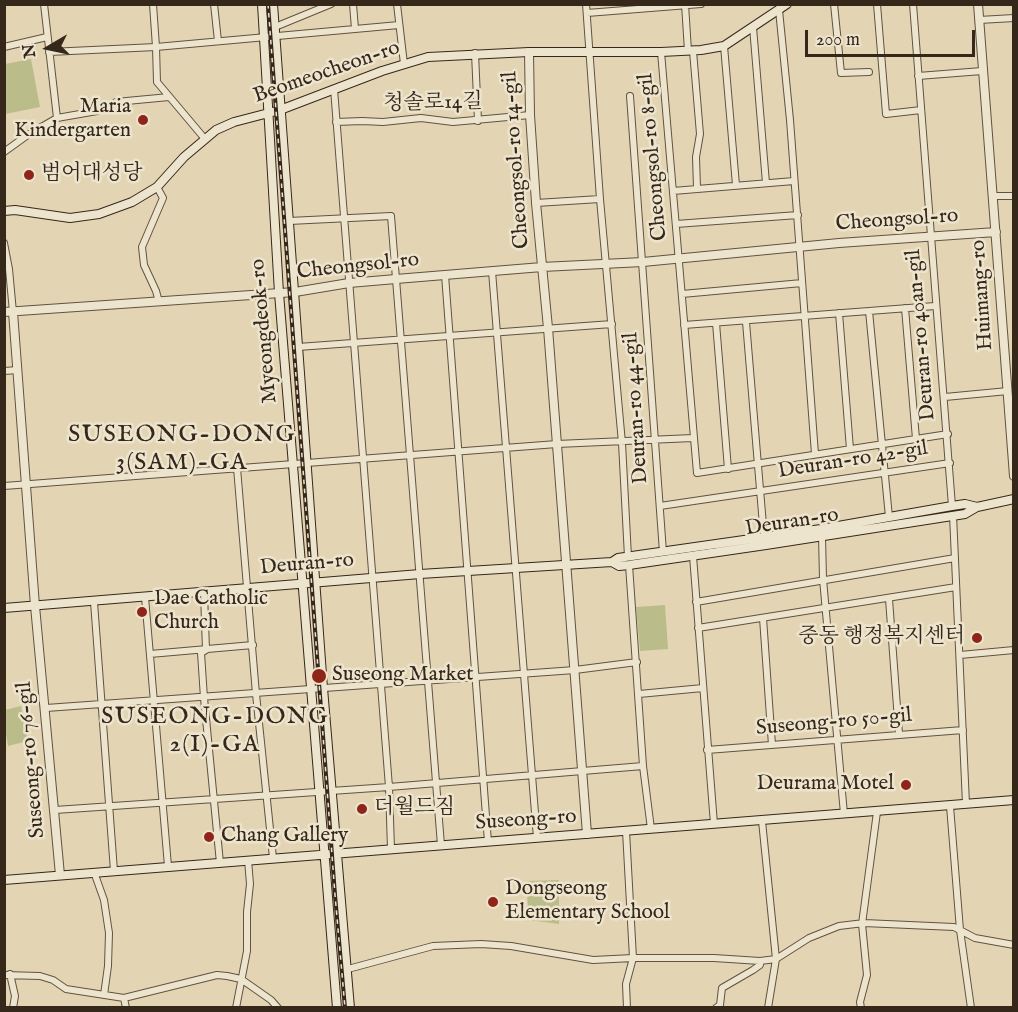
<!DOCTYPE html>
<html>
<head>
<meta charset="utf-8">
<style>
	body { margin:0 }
	#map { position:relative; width:1018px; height:1012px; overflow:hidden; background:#e3d5b4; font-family:"IM FELL English",serif }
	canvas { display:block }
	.frame { position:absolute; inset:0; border:6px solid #36271b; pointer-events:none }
	.north { position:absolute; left:18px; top:18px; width:60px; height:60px; -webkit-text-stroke:4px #ede4ce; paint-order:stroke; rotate:261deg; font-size:16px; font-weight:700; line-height:24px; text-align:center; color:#36271b }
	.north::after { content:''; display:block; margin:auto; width:21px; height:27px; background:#36271b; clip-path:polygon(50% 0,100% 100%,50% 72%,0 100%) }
	.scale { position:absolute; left:805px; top:30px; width:170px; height:27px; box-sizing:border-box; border:3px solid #36271b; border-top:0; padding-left:8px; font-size:18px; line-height:21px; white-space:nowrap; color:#36271b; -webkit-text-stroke:4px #ede4ce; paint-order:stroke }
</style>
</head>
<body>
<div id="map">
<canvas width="1018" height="1012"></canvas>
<div class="frame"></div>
<div class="north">N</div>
<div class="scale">200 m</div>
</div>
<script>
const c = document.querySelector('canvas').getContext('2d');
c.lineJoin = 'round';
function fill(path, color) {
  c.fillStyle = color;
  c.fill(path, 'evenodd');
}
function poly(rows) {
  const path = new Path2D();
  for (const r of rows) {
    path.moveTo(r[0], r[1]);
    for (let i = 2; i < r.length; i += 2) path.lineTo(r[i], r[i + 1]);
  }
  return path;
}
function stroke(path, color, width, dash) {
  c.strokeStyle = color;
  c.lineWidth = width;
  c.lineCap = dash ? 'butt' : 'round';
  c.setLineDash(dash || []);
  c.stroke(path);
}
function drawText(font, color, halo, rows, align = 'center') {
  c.font = font + ' "IM FELL English","Noto Serif KR",serif';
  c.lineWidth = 5;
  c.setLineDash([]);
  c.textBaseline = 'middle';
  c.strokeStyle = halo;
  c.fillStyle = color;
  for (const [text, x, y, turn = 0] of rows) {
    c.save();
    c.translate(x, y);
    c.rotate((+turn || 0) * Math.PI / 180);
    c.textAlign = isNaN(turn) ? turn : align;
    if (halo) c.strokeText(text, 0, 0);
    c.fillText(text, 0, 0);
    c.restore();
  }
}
fill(poly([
	[31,59,40,107,5,114,5,64],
	[665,605,668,649,640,651,636,607],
	[21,706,28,741,8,746,5,728,5,710],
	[559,880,559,924,529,920,526,881]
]), '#babc89');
const minor = poly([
	[153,4,156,47,157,82,205,139],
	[214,4,218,41],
	[353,4,355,29],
	[397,4,404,64],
	[586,4,600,199,622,443,628,557],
	[685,4,688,51],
	[834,4,841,73,869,72],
	[877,4,886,114,921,110],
	[913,4,952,506],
	[779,10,790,120,815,454],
	[587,13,701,4],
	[979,20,1014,18],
	[275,27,331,4],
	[753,27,766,183],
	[724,46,736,185],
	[4,47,47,37],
	[693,51,700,134,696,157,697,188],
	[49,52,156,47,399,25],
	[661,52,697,473,948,434],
	[475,53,478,121],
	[918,76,982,71],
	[334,89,389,787,391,849],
	[630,96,663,552],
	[57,118,97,111,116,102,169,97],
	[336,122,362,121,383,122,421,118,453,122,530,115],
	[4,152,29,134,57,118,44,4],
	[157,187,163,198,142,247,144,265,156,291,159,302],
	[673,191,794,181],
	[993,196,1014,196],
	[536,203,600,199],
	[289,221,391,216,441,845],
	[676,224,798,215],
	[4,243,9,269,13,312],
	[492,271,537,838],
	[445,275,488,842],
	[682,294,802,283],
	[905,308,916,439],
	[869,311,889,517],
	[839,313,850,449],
	[746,322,764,537],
	[716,323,728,469],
	[684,325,935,306],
	[298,347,612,324],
	[4,371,18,370],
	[945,397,1008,391],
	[237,468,256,694,273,858],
	[4,486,557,444,693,438],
	[660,506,950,463],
	[953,515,966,804],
	[822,536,823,579,844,814],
	[693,556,714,824],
	[629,565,643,766,651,829],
	[204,593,206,650,201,653,204,698,220,863],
	[145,597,168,866],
	[889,599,899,734],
	[94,602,114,871],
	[696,602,955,558],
	[763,618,772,745],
	[698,628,956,587],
	[150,654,253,645],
	[960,655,1014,650],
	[639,694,703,688],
	[46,708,575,670,637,662],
	[707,750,963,730],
	[950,806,960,930,971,1008],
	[55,810,389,787,643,766],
	[762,821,776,959,768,1008],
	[626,831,633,958,626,984,627,1008],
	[94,872,104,900,109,933,108,966,104,995],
	[348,969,433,946,481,944,511,946,593,960,633,958,714,958,760,961,776,959,809,938,839,926,864,923,954,927,975,938,1014,945],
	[10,974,15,996,13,1008],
	[4,975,40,976,53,980,66,989,124,998,217,975,227,976,241,979,271,1000,278,1008],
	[124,998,126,1008],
	[236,1008,247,951,247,912,250,884,248,860],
	[716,1008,720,1005,722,988,753,970,760,965,760,961],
	[861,1008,860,1002,867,975,862,924,877,812]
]);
const tertiary = poly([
	[978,4,1014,476],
	[529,52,530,115,536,203,548,328,587,834],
	[4,312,295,292,349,283,396,279,542,267,643,262,839,243,996,232],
	[13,312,35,606,60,875]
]);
const secondary = poly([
	[262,4,279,293,337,1008],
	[273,4,323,688,350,1008],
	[4,211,15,210,70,218,99,214,132,202,157,187,184,157,216,130,234,122,280,110,382,71,428,57,529,52,661,52,701,50,724,46,787,4],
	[612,562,619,566,629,565,766,545,965,514,977,507,1014,499],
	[4,608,420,574,612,562,618,558,821,529,952,506,965,504,977,507],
	[4,880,1014,800]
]);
stroke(minor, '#615241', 8);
stroke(tertiary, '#615241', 10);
stroke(secondary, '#36271b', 10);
stroke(minor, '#ede4ce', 6);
stroke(tertiary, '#ede4ce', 8);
stroke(secondary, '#ede4ce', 8);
const rail = poly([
	[268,4,335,895,345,1008]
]);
stroke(rail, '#36271b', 4);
stroke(rail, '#ede4ce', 1.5, [4.5]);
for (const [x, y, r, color] of [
	[143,120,6,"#8f2418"],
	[29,175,6,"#8f2418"],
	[142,612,6,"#8f2418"],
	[977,638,6,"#8f2418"],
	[319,676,8,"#8f2418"],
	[906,785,6,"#8f2418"],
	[362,809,6,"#8f2418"],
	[209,837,6,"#8f2418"],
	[493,902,6,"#8f2418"]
]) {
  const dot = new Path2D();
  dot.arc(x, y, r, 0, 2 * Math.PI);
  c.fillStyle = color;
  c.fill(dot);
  stroke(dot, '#ede4ce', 2);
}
drawText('21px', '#36271b', '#ede4ce', [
	["Beomeocheon-ro",327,73,-19],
	["청솔로14길",433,104,-1],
	["Cheongsol-ro 8-gil",654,157,-95],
	["Cheongsol-ro 14-gil",517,160,-94],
	["Cheongsol-ro",897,221,-4],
	["Cheongsol-ro",358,267,-6],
	["Huimang-ro",983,295,-94],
	["Myeongdeok-ro",265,331,-95],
	["Deuran-ro 40an-gil",922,335,-95],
	["Deuran-ro 44-gil",637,408,-94],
	["Deuran-ro 42-gil",853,461,-9],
	["Deuran-ro",792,523,-9],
	["Deuran-ro",307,565,-5],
	["Suseong-ro 50-gil",834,723,-5],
	["Suseong-ro 76-gil",32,760,-95],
	["Suseong-ro",526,821,-4]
]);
drawText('21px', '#36271b', '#ede4ce', [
	["Maria",131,108,"right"],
	["Kindergarten",131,132,"right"],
	["범어대성당",41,175],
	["Dae Catholic",154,600],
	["Church",154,624],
	["중동 행정복지센터",965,638,"right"],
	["Suseong Market",332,676],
	["Deurama Motel",894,785,"right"],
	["더월드짐",374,809],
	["Chang Gallery",221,837],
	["Dongseong",505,890],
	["Elementary School",505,914]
], 'left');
c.letterSpacing = '1.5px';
drawText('24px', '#36271b', '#ede4ce', [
	["SUSEONG-DONG",182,436],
	["3(SAM)-GA",182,464],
	["SUSEONG-DONG",215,718],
	["2(I)-GA",215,746]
]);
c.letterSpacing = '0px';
</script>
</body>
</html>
